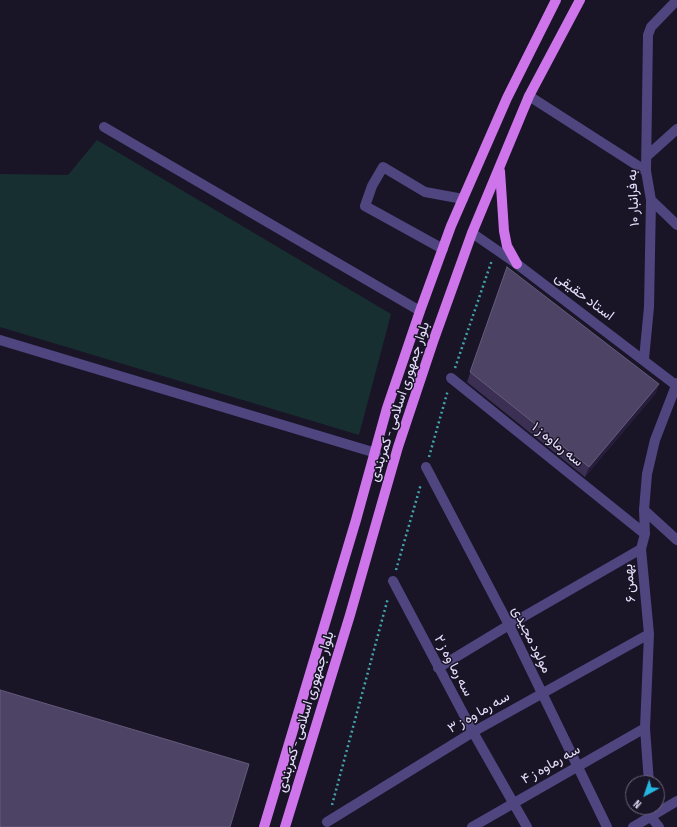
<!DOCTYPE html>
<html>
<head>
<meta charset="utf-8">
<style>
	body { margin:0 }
	#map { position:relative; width:677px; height:827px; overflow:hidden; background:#1a1427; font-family:"Sofia Sans Condensed",sans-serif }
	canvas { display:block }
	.north { position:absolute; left:625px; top:775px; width:40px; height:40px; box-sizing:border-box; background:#1a1427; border:1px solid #6b657c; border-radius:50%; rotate:220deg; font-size:11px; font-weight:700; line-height:16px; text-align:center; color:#e5dffb }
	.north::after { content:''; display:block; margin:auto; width:14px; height:18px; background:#25b7e0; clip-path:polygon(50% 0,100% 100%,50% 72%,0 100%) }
</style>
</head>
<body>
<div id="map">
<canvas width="677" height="827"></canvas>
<div class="north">N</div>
</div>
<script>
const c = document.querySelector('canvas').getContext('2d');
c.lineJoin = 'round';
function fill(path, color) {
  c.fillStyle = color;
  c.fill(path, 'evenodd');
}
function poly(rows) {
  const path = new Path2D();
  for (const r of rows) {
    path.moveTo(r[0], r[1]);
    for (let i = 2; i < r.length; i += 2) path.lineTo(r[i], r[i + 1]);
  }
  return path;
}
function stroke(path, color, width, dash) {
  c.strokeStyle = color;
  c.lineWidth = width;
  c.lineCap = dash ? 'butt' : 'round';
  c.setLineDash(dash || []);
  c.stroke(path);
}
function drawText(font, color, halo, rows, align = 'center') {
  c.font = font + ' "Sofia Sans Condensed",Vazirmatn,sans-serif';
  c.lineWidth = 3;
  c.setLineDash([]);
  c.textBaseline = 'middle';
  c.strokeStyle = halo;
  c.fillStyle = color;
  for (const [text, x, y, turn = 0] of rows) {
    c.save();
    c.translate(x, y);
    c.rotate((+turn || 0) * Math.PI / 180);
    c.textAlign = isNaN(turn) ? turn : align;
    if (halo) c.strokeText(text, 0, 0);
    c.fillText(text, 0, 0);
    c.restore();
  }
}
fill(poly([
	[97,140,391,314,359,435,0,327,0,174,68,175]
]), '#182f31');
stroke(poly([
	[455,368,492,260],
	[429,457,448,390],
	[396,570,421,484],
	[332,805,388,598]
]), '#42a5ac', 2.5, [2, 3]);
stroke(poly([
	[529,96,646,171],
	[104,127,420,311],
	[647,156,677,129],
	[651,200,677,225],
	[472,233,517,264,677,386],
	[443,249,365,206,372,186,383,167,425,192,463,199],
	[0,340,376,453],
	[644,359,649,307,651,200,646,171,648,35,651,27,677,0],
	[451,378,645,534],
	[426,467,509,625,607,827],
	[644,510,677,540],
	[393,581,473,732,527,827],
	[438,668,509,625,641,549],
	[649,783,645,728,649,634,641,549,645,534,644,510,647,474,655,440,677,383],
	[651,807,651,817,659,827],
	[327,822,473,732,649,634],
	[472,827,645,728],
	[633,827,677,801]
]), '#4f4680', 10);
stroke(poly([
	[500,171,504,231,507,246,517,264],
	[264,827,356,520,387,408,420,311,451,226,507,98,556,0],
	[285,827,350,615,398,447,434,339,472,233,529,96,580,0]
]), '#ce75ec', 10);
fill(poly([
	[507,267,656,393,585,477,467,382]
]), '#3b3053');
fill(poly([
	[659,384,656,393,585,477,589,467]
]), '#261d3a');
const building = poly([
	[507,267,659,384,589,467,470,372,507,267],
	[0,690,249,764,230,827,1,827,0,826,0,690]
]);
fill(building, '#4d4365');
stroke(building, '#655b7c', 1);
drawText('14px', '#e5dffb', '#1a1427', [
	["به فرانبار ۱۰",634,198,-93],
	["استاد حقیقی",584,297,37],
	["بلوار جمهوری اسلامی - کمربندی",400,402,-72],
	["سه رماوه ز ۱",557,445,39],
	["بهمن ۶",630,583,-95],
	["مولود مجیدی",531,640,64],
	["سه رما وه ز ۲",453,666,62],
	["بلوار جمهوری اسلامی - کمربندی",306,712,-73],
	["سه رما وه ز ۳",479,713,-30],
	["سه رماوه ز ۴",551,765,-30]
]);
</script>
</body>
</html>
